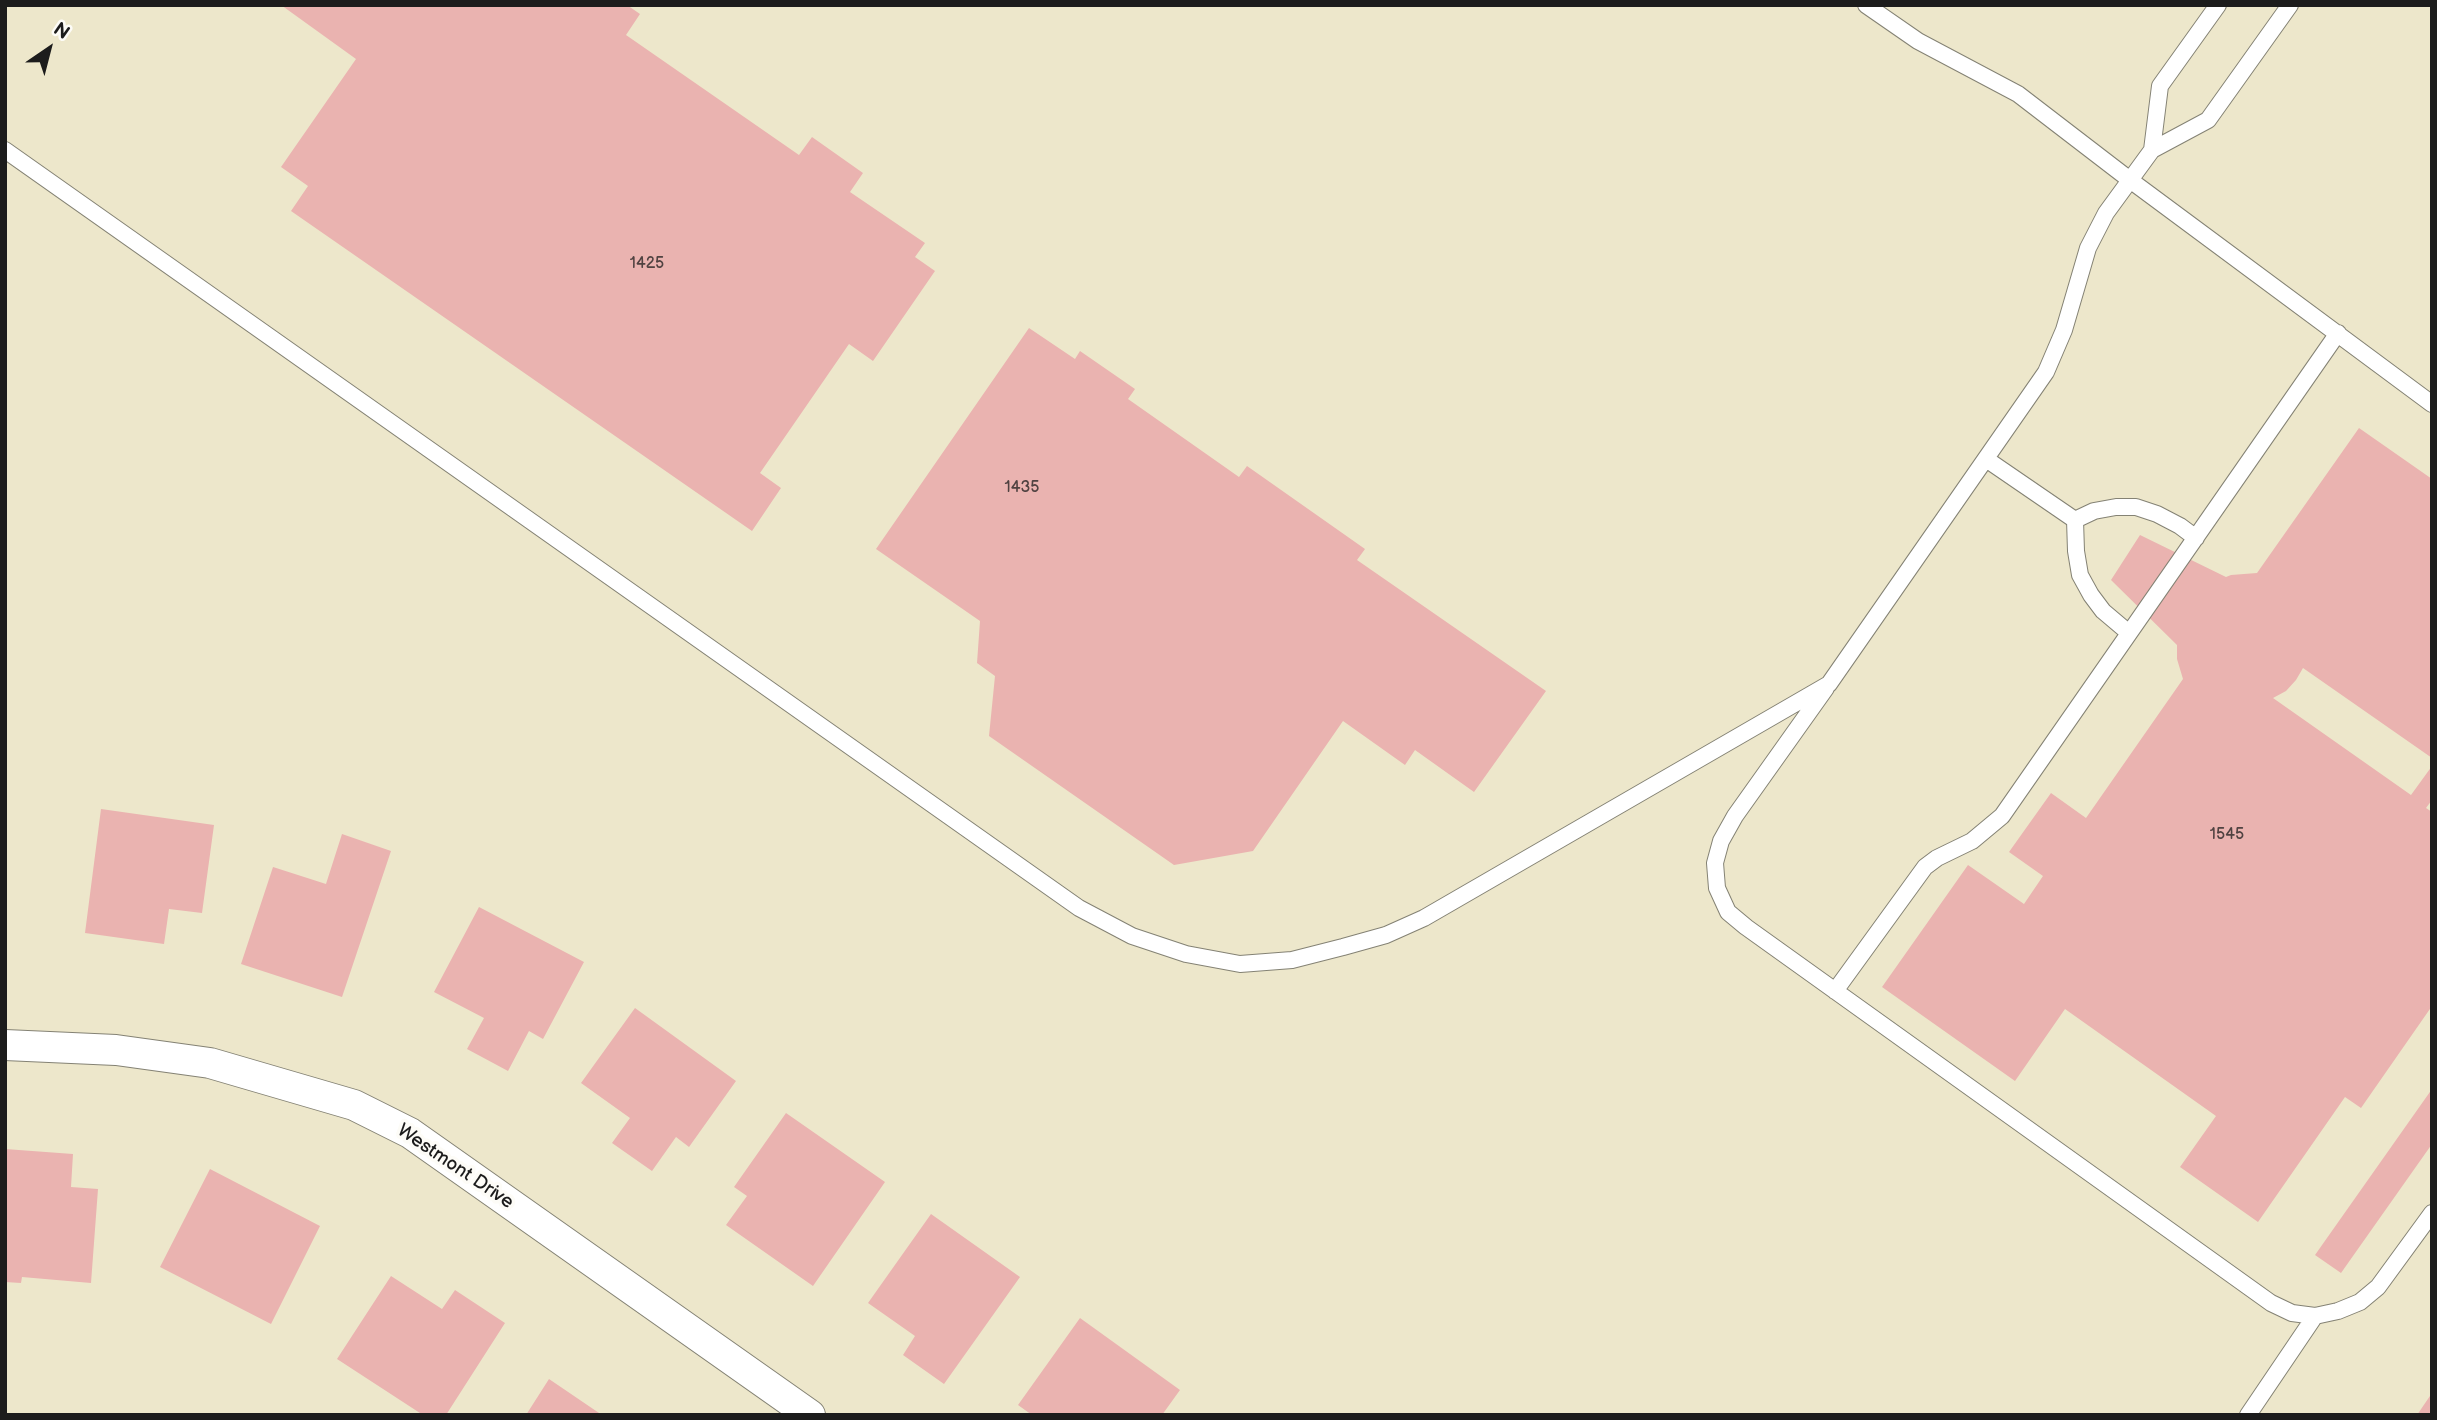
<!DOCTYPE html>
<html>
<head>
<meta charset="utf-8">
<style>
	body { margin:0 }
	#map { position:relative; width:2437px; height:1420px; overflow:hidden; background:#ede7cb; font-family:"Balsamiq Sans",sans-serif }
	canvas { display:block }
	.frame { position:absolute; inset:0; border:7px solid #1c1c1c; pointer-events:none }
	.north { position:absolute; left:14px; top:14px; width:70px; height:70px; -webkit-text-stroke:5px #fdfcf7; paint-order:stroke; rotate:35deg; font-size:19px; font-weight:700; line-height:28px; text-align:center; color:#1c1c1c }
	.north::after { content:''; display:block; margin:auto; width:24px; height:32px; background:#1c1c1c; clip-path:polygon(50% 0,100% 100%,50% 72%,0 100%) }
</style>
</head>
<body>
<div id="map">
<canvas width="2437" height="1420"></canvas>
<div class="frame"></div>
<div class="north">N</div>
</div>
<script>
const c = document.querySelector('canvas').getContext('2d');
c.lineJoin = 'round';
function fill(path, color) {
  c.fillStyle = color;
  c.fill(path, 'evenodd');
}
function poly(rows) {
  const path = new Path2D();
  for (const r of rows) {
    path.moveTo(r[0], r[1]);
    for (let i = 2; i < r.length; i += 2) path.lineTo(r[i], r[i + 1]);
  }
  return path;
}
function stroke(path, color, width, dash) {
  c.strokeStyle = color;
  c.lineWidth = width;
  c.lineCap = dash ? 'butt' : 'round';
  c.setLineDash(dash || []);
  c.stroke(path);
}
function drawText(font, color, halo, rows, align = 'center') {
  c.font = font + ' "Balsamiq Sans",sans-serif';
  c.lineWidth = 7;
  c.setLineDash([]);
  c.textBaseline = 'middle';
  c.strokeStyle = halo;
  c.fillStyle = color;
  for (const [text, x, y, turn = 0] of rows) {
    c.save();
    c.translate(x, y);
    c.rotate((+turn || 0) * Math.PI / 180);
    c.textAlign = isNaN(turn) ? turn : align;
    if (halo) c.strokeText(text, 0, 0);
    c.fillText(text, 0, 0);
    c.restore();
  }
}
fill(poly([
	[281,5,627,5,640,14,626,35,799,155,812,137,863,173,850,192,925,243,915,257,935,271,873,361,849,344,760,473,781,488,752,531,291,211,308,186,281,167,356,59],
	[1029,328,1075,359,1080,351,1135,389,1128,399,1239,477,1247,466,1365,549,1357,560,1546,691,1474,792,1415,750,1405,765,1343,721,1253,851,1174,865,989,736,995,676,977,663,980,621,876,549],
	[2359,428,2432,479,2432,758,2303,668,2296,680,2286,691,2273,698,2411,795,2432,766,2432,800,2426,808,2432,812,2432,1006,2361,1108,2345,1097,2258,1222,2180,1167,2216,1116,2065,1009,2015,1081,1882,987,1968,865,2024,904,2043,876,2009,852,2051,793,2086,818,2183,679,2177,659,2177,645,2111,580,2140,535,2226,577,2231,575,2257,573],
	[101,809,214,825,202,913,169,909,164,944,85,933],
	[342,834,391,851,342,997,241,964,273,867,326,884],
	[479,907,584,962,543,1039,529,1031,508,1071,467,1049,484,1018,434,992],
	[635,1008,736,1081,689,1147,676,1137,652,1171,612,1143,630,1118,581,1083],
	[2432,1089,2432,1144,2341,1273,2315,1255],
	[786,1113,885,1182,813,1286,726,1225,747,1196,734,1187],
	[5,1149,73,1154,71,1187,98,1189,91,1283,22,1277,21,1283,5,1282],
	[210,1169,320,1226,271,1324,160,1267],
	[931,1214,1020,1277,944,1384,903,1355,915,1336,868,1303],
	[391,1276,442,1309,455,1290,505,1323,446,1415,423,1415,337,1359],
	[1080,1318,1180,1390,1162,1415,1032,1415,1018,1405],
	[549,1379,602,1415,526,1415],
	[2432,1393,2432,1415,2417,1415]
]), '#eab3b0');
const lane = poly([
	[1866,5,1918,41,2018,94,2130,180,2432,404],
	[5,150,1079,908,1132,936,1186,954,1240,964,1292,960,1343,947,1386,935,1424,918,1829,684,2046,372,2064,330,2088,248,2106,213,2152,150,2208,120,2290,5],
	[2152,150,2160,86,2218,5],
	[1986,459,2075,520],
	[2075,520,2076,551,2080,575,2091,595,2103,611,2129,633],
	[2075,520,2094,511,2116,507,2136,507,2157,514,2180,526,2196,538],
	[1826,688,1735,816,1721,841,1715,863,1717,888,1728,912,1746,927,2271,1303,2292,1313,2315,1316,2338,1311,2360,1302,2378,1287,2432,1213],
	[1835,991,1925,867,1937,858,1972,841,2002,816,2338,333],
	[2248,1415,2315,1316]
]);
const street = poly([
	[5,1045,116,1050,210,1063,354,1105,410,1133,810,1415]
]);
stroke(lane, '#848274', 18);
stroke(street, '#848274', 32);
stroke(lane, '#fff', 16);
stroke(street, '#fff', 30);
drawText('16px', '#504241', null, [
	["1425",647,264],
	["1435",1022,488],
	["1545",2227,835]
]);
drawText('19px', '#1c1c1c', '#fdfcf7', [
	["Westmont Drive",455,1167,34]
]);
</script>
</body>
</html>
